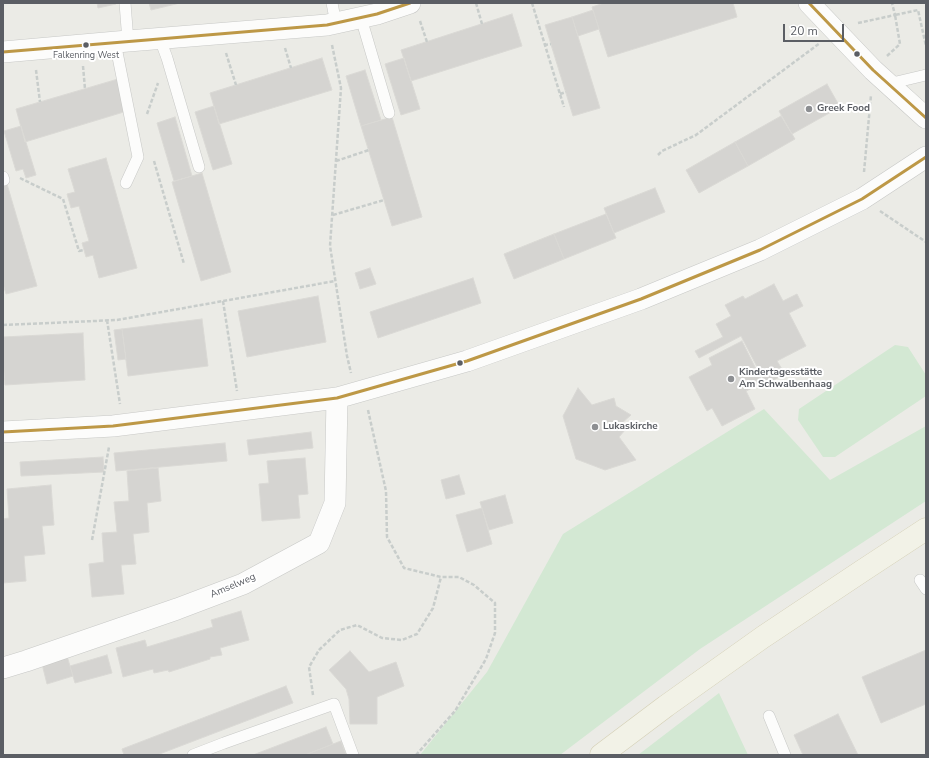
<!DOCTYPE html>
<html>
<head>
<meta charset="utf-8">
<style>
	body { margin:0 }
	#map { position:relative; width:929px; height:758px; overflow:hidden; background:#ebebe6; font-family:"Nunito Sans",sans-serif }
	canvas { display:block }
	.frame { position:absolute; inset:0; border:4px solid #5b5e64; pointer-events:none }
	.scale { position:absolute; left:783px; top:24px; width:61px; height:18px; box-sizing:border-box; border:2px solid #5b5e64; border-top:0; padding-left:5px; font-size:12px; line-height:14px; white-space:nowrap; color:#5b5e64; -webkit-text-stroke:3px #fff; paint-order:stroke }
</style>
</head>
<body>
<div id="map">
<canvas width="929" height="758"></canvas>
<div class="frame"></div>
<div class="scale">20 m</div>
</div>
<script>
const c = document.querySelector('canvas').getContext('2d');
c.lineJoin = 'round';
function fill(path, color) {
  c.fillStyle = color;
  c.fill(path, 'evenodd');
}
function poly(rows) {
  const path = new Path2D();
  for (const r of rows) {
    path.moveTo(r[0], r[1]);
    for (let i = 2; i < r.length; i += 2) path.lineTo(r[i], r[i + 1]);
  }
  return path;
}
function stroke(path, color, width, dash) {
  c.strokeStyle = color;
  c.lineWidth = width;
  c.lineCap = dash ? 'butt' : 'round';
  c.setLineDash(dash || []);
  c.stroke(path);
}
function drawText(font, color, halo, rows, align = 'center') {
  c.font = font + ' "Nunito Sans",sans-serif';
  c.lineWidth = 4;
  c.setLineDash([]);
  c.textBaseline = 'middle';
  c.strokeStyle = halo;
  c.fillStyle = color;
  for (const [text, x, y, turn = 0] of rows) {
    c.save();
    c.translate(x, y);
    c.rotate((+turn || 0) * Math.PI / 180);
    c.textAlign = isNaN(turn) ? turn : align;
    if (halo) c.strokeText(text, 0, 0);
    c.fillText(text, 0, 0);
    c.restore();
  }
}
fill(poly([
	[895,345,908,347,926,375,926,396,835,457,823,457,798,420,799,409],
	[764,409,830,480,926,426,926,501,700,649,560,755,420,755,487,672,563,534],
	[719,693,748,755,638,755]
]), '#d3e8d3');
const building = poly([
	[97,3,115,3,116,4,98,8,97,3],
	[149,3,180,3,151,10,149,3],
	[604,3,733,3,737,17,608,57,592,7,604,3],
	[593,10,599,29,578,36,572,17,593,10],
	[512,14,522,46,411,81,401,50,512,14],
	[572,17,600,108,573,116,545,25,572,17],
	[322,58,332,90,219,124,210,93,322,58],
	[404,58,420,109,401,115,385,64,404,58],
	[365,70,381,120,361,126,346,76,365,70],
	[118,79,127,111,25,142,16,109,118,79],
	[827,84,840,107,792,134,779,111,827,84],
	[214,106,232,164,213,170,195,112,214,106],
	[781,116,795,139,748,166,735,142,781,116],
	[175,117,192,176,174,181,157,123,175,117],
	[392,117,422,217,392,226,361,126,392,117],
	[21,126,36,175,26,178,23,169,16,171,4,131,21,126],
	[735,142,748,166,699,193,686,170,735,142],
	[106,158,137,268,99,278,93,255,86,257,82,243,89,241,79,206,71,208,67,194,75,192,68,169,106,158],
	[202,173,231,272,201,281,172,182,202,173],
	[7,184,37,286,6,294,3,284,3,185,7,184],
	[655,188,665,212,614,233,604,208,655,188],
	[606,214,616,238,564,259,554,234,606,214],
	[554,234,564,259,514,279,504,254,554,234],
	[370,268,376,284,360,289,355,273,370,268],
	[473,278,481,303,378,338,370,312,473,278],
	[774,284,783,301,797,294,803,306,789,313,806,346,777,361,785,374,766,384,741,336,699,358,695,351,723,337,716,324,731,316,725,305,743,296,745,299,774,284],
	[318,296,326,342,247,357,238,311,318,296],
	[202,319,208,366,128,376,122,329,202,319],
	[122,329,126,359,118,360,114,330,122,329],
	[83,333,85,380,5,385,3,359,3,337,83,333],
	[742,341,763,383,746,391,755,409,722,426,712,408,707,411,689,377,712,365,709,358,742,341],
	[578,388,592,405,614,398,616,406,631,415,622,423,625,430,619,437,636,460,605,470,576,459,563,416,578,388],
	[311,432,313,448,249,455,247,440,311,432],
	[225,443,227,461,116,471,114,453,225,443],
	[103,457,104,472,21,476,20,462,103,457],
	[305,458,308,494,298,495,300,518,262,521,259,484,269,483,267,461,305,458],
	[158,468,161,501,147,503,149,532,133,534,136,564,121,565,124,594,92,597,89,564,104,562,102,533,117,532,114,502,129,501,127,471,158,468],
	[459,475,465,494,446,499,441,480,459,475],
	[51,485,54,525,42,526,45,554,24,556,26,581,3,583,3,519,9,518,7,489,51,485],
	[505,495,513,523,489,530,480,502,505,495],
	[482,508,492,544,467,552,456,515,482,508],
	[241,611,249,640,220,648,222,655,210,657,210,659,169,672,168,670,154,673,153,669,123,677,116,648,145,640,147,647,213,627,211,620,241,611],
	[926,650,926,704,881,723,862,677,926,650],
	[350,651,369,672,396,662,404,686,377,697,377,724,350,724,349,699,346,689,329,670,350,651],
	[107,655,112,673,75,683,70,666,107,655],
	[67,656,73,676,47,684,42,664,67,656],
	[286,686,293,703,157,755,124,755,122,749,286,686],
	[838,714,858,755,803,755,794,735,838,714],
	[326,727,333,744,305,755,253,755,326,727],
	[341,741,346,755,305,755,333,744,341,741]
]);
fill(building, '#d5d4d1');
stroke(building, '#dad9d5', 1);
const lane = poly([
	[125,3,128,41],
	[332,3,336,24],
	[361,18,389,113],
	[160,39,167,58,199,167],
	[115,42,138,157,126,183],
	[888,84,926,75],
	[3,177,4,180],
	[920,580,926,589],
	[769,716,785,755],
	[193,755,224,743,334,704,353,755]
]);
const street = poly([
	[809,3,873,70,926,118],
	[3,52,128,41,327,25,377,14,410,3],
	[3,432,113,426,337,398,467,361,641,299,760,250,862,199,926,157],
	[3,668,26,661,177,609,243,584,319,543,335,503,337,398]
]);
const primary = poly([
	[601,755,666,706,763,637,862,571,926,529]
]);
stroke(lane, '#c7c8c6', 12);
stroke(street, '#c7c8c6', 22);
stroke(primary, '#d3ceb3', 23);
stroke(poly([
	[476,3,482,24],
	[532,3,564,107],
	[420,21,427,42],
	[858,23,895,15,892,3],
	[332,45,341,88,330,246,347,356,351,373],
	[544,45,551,44],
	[285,48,291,68],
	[226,53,236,85],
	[887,56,900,44,895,15,918,10,926,46],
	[83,66,85,89],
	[36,70,40,102],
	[560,94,566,92],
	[147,114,158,83],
	[658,155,662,151,696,135,820,43],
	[154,161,184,264],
	[336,161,369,150],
	[864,172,871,95],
	[20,178,63,199,79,251,84,250],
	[880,211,926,242],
	[333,215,384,200],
	[223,301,237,391],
	[107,320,120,404],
	[3,325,117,320,335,281],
	[368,410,386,491,387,537,404,568,441,577,459,577,474,585,495,603,495,633,486,659,455,711,416,755],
	[92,540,109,447],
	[313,695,309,667,319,650,340,630,357,625,382,638,402,640,417,634,433,608,441,577]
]), '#c8cdcb', 2.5, [4, 2]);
stroke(lane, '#fcfcfb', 11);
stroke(street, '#fcfcfb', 21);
stroke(primary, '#f2f2e7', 22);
stroke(poly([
	[809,3,873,70,926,118],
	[3,52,327,25,377,14,410,3],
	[3,432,113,426,337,398,467,361,641,299,760,250,862,199,926,157]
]), '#bd9846', 3);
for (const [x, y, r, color] of [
	[86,45,3.5,"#5b5e64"],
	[857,54,3.5,"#5b5e64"],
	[809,109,4,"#8d8f92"],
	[460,363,3.5,"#5b5e64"],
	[731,379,4,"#8d8f92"],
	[595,427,4,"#8d8f92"]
]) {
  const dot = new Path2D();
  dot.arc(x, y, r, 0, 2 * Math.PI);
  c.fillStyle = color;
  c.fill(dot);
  stroke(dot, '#fff', 1.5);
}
drawText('9px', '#5b5e64', '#fff', [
	["Falkenring West",86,56]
]);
drawText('bold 10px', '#5b5e64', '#fff', [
	["Greek Food",817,109],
	["Kindertagesstätte",739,373],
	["Am Schwalbenhaag",739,385],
	["Lukaskirche",603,427]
], 'left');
drawText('10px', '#5b5e64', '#fff', [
	["Amselweg",233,586,-23]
]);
</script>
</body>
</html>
